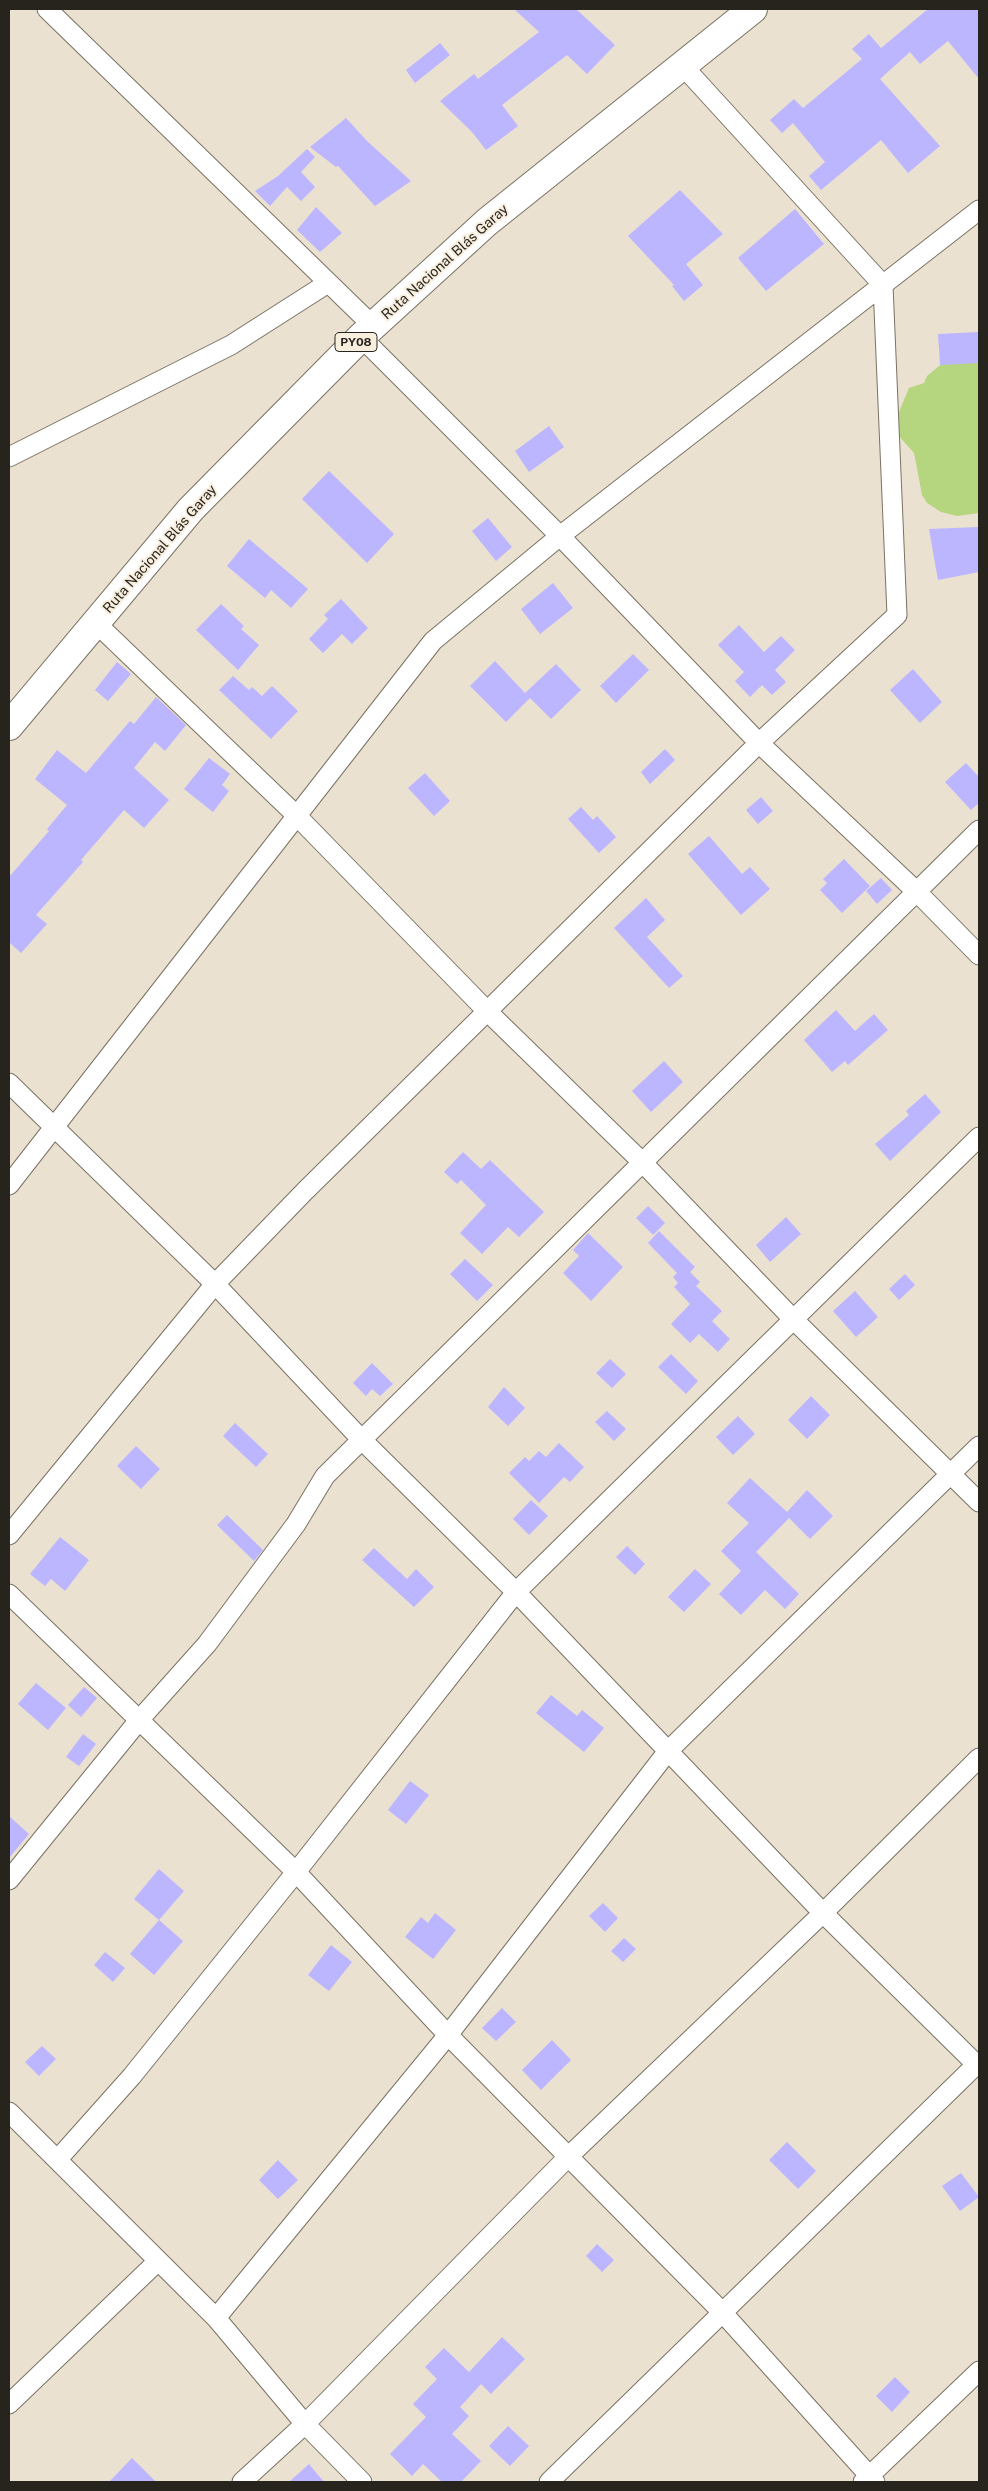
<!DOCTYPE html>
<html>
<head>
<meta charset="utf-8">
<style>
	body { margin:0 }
	#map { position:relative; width:988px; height:2491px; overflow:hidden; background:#ebe1d1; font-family:"Public Sans",sans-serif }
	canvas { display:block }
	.frame { position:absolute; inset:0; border:10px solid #27241e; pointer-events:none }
</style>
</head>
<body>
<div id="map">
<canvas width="988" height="2491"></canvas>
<div class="frame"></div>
</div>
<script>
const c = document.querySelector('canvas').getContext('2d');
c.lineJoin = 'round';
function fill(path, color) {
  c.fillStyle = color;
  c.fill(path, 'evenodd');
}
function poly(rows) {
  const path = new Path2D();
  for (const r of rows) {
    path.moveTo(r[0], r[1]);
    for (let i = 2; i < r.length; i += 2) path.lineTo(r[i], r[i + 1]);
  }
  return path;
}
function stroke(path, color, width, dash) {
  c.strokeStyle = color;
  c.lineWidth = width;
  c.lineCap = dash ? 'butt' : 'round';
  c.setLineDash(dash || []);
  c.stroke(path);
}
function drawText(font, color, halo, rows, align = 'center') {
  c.font = font + ' "Public Sans",sans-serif';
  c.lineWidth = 4;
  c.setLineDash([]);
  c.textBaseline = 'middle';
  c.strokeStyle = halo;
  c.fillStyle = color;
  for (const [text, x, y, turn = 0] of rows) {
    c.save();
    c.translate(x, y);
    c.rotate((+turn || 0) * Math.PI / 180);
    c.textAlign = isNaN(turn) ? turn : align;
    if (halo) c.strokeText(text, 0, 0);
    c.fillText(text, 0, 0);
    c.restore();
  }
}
fill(poly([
	[979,360,979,513,957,516,941,512,927,503,922,495,914,453,898,435,896,419,909,388,924,383,927,376,945,361]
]), '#b6d57f');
fill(poly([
	[514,9,576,9,615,45,587,74,567,55,502,105,518,126,486,150,472,132,440,101,474,74,478,79,539,32],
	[928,9,979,9,979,79,948,41,920,64,910,52,880,79,940,146,908,173,881,140,821,190,809,176,825,162,793,123,782,133,770,120,794,99,803,108,862,59,852,49,869,34,881,48],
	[440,43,450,55,415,83,406,70],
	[346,118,367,141,411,181,375,206,338,166,336,167,310,147],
	[307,149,315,157,301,172,315,187,301,201,287,187,270,206,255,191,278,176],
	[680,190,723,234,686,264,703,285,684,301,672,286,674,285,628,236],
	[316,207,342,233,320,252,297,230],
	[795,209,824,244,766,291,738,258],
	[979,332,979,363,940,365,938,334],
	[549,426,564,447,529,472,515,451],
	[329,471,394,534,367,563,302,499],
	[488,518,512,547,496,561,472,531],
	[979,527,979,572,938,580,929,529],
	[249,539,308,589,291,608,271,590,265,598,227,566],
	[553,583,573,608,540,634,521,609],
	[341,599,368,628,352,644,342,634,323,653,309,639,328,619,324,615],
	[221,604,244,626,241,629,259,645,238,670,196,630],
	[739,625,764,652,781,636,795,650,775,670,786,682,772,695,762,685,750,697,735,681,744,672,718,645],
	[633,654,649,670,616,703,600,686],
	[495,661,525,693,556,664,581,690,551,719,530,698,506,722,470,686],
	[117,662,131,674,108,701,95,690],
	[913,669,942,702,920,723,890,690],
	[233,676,249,690,252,687,262,696,272,686,298,711,271,739,219,690],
	[156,697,186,725,165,751,155,742,134,768,169,800,144,828,124,810,81,860,83,862,36,915,47,924,21,953,9,942,9,877,49,831,47,829,67,805,35,779,57,750,86,773,130,721,134,724],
	[665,749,675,760,650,784,641,772],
	[209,758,230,774,222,785,229,791,213,812,184,789],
	[966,763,979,777,979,803,971,810,945,782],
	[425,773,450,801,434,816,408,788],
	[761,797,773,811,758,824,746,810],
	[581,807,593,820,597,816,616,837,599,853,568,819],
	[709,836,742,874,750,867,770,889,741,915,688,854],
	[844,859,870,886,842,913,820,890,827,883,823,879],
	[881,878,892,890,877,904,866,891],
	[646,898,665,920,647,937,683,976,669,988,614,928],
	[836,1010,855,1031,874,1014,888,1030,848,1065,845,1061,832,1072,804,1040],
	[664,1061,683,1082,651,1112,632,1091],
	[925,1094,941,1112,890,1161,875,1144,909,1115,906,1111],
	[463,1152,481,1169,490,1160,544,1212,519,1237,508,1227,482,1254,460,1233,486,1205,461,1180,457,1184,444,1172],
	[648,1206,665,1223,653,1235,636,1218],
	[786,1217,801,1234,770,1262,756,1245],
	[659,1231,695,1267,690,1272,700,1282,696,1286,722,1311,712,1321,730,1339,718,1352,699,1334,690,1343,671,1324,690,1304,674,1287,678,1283,673,1277,677,1273,648,1243],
	[588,1233,623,1267,591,1301,563,1273,579,1256,573,1250],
	[465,1259,493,1285,477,1301,450,1274],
	[905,1274,915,1285,899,1300,889,1289],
	[855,1291,878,1317,856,1337,833,1311],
	[671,1354,698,1381,686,1394,658,1367],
	[610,1359,626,1374,612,1388,596,1373],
	[372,1363,393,1384,380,1396,372,1389,366,1396,353,1383],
	[504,1387,525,1408,508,1426,488,1407],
	[811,1396,830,1415,807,1439,788,1420],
	[607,1411,626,1429,614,1441,595,1422],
	[738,1416,755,1434,733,1455,716,1437],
	[235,1423,268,1454,256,1467,223,1436],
	[559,1443,584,1467,570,1482,564,1477,539,1503,509,1473,525,1457,529,1461,539,1451,546,1457],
	[136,1446,160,1469,141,1489,117,1466],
	[750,1478,787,1512,807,1490,833,1516,810,1539,789,1518,756,1552,799,1594,785,1609,765,1590,741,1615,719,1594,741,1571,721,1551,749,1523,727,1503],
	[531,1500,548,1516,529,1535,513,1519],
	[227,1515,263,1550,254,1561,217,1525],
	[60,1537,89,1560,65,1591,51,1579,45,1586,30,1574],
	[627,1546,645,1564,635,1575,616,1557],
	[374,1548,407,1579,416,1569,434,1587,414,1607,362,1560],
	[695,1569,711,1584,684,1612,668,1597],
	[36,1683,66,1708,48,1730,18,1704],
	[84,1687,97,1698,81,1717,68,1705],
	[551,1695,577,1716,582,1710,604,1728,584,1752,536,1713],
	[83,1734,96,1744,79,1766,66,1757],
	[410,1781,429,1795,406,1824,388,1810],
	[9,1816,29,1834,9,1858],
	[159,1869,184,1891,159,1920,134,1899],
	[603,1903,618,1918,605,1932,589,1916],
	[435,1913,456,1930,433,1959,405,1937,421,1917,428,1923],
	[159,1920,183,1941,154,1975,130,1954],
	[624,1938,636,1949,623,1962,611,1951],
	[331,1945,352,1962,329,1991,308,1975],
	[105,1952,125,1968,113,1982,94,1965],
	[502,2008,516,2022,496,2041,482,2028],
	[552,2040,571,2060,541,2090,522,2070],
	[42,2046,56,2059,39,2076,25,2062],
	[787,2142,816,2171,798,2189,769,2160],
	[278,2160,298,2180,278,2199,259,2180],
	[961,2173,979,2197,960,2211,942,2186],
	[597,2244,614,2260,602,2272,586,2256],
	[502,2337,525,2359,491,2394,481,2384,460,2407,469,2416,452,2434,481,2461,461,2482,442,2482,423,2464,412,2476,390,2454,426,2417,413,2404,437,2379,425,2367,444,2348,469,2372],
	[895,2377,910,2392,892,2412,876,2396],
	[508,2426,529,2446,510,2466,489,2446],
	[132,2458,156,2482,109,2482],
	[309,2464,324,2482,289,2482]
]), '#bcb5ff');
const street = poly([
	[47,9,373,326],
	[361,337,560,536,759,743,917,892,979,955],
	[9,457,231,345,328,283],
	[97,624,296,815,488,1012,642,1162,794,1320,979,1502],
	[9,1083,215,1284,361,1439,516,1592,823,1913,979,2067],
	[9,1185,433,641,560,536,979,210],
	[9,1535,215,1284,305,1191,759,743,897,615,883,285,682,65],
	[9,1594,296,1872,448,2035,722,2312,875,2482],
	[9,1880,140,1719,207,1644,296,1524,325,1476,979,830],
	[9,2112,216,2318,305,2424,362,2482],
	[58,2159,132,2076,296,1872,516,1592,979,1137],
	[216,2318,448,2035,668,1751,979,1446],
	[9,2404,158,2261],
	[242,2482,305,2424,569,2156,823,1913,979,1758],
	[549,2482,979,2062],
	[863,2482,979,2371]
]);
const highway = poly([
	[9,726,191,509,361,337,487,222,753,9]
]);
stroke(street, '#7a7263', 21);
stroke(highway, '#7a7263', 30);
stroke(street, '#fff', 19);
stroke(highway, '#fff', 28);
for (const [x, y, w] of [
	[356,342,42]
]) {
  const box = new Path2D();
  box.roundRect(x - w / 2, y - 9.5, w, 19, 4);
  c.fillStyle = '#f8eede';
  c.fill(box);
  stroke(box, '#27241e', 1);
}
drawText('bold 12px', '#27241e', null, [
	["PY08",356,342]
]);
drawText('14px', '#27241e', '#f8eede', [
	["Ruta Nacional Blás Garay",445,262,-42],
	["Ruta Nacional Blás Garay",160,549,-49]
]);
</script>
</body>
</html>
